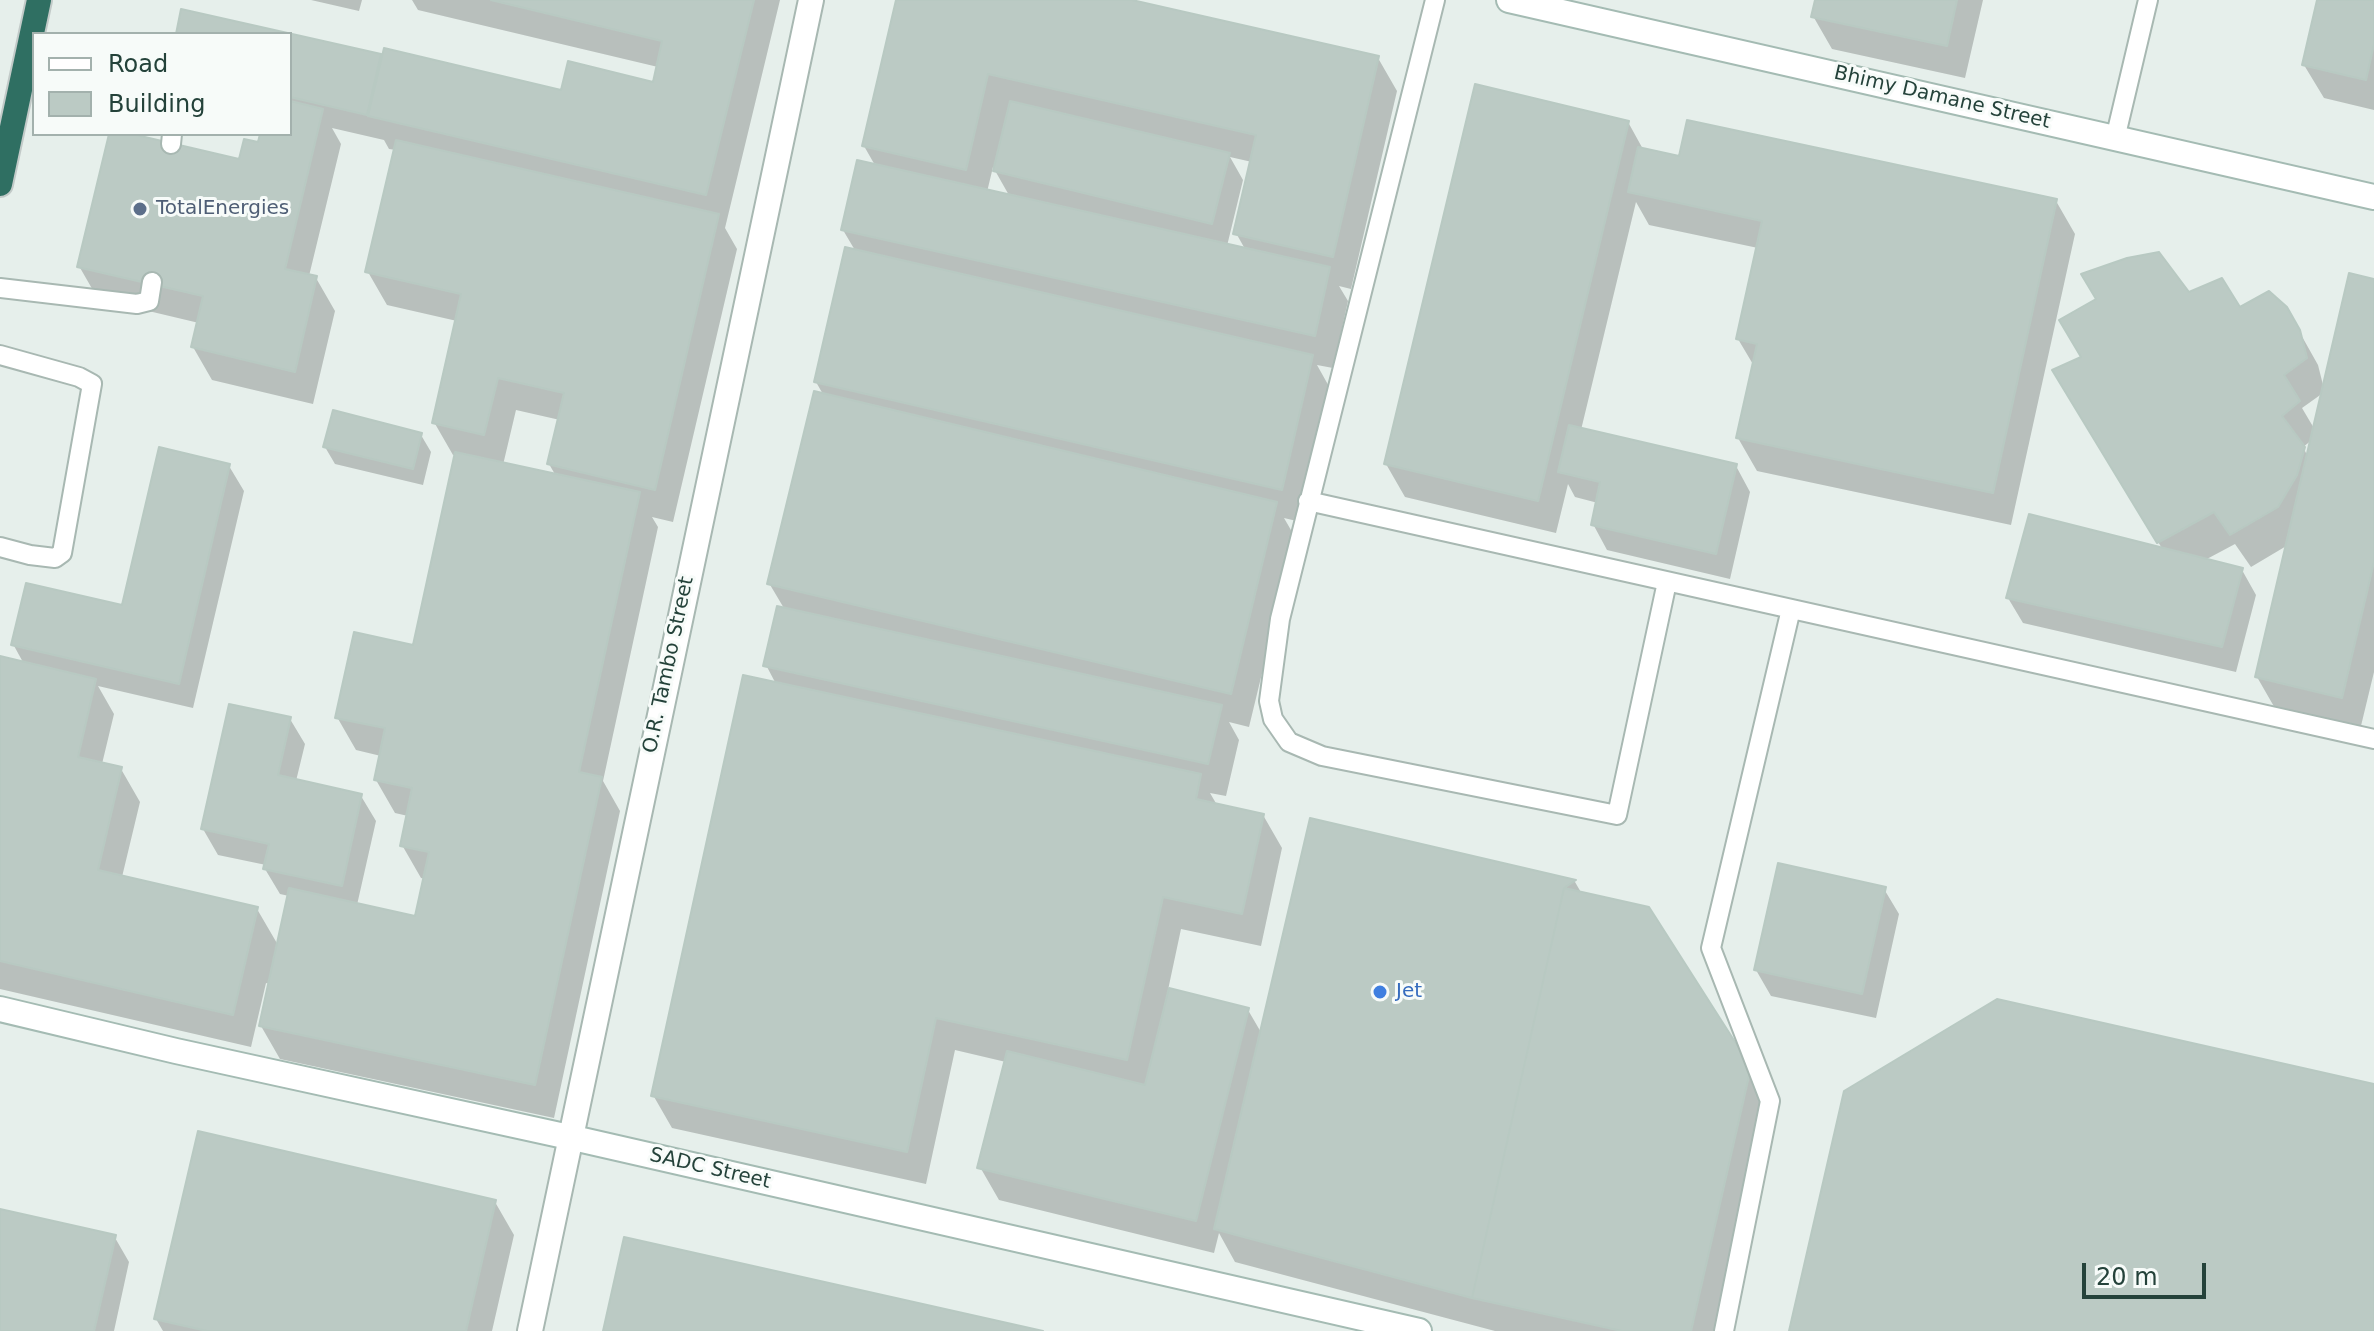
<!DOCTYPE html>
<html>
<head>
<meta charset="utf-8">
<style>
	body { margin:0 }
	#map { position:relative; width:2374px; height:1331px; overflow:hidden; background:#e6efeb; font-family:"DejaVu Sans",sans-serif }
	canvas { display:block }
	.legend { position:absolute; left:32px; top:32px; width:260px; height:104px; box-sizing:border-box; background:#f7fbf9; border:2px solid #a3b1ad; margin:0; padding:10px 14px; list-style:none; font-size:24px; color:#24423a }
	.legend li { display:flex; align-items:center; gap:16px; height:40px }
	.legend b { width:40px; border:2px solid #a3b1ad }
	.scale { position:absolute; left:2082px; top:1263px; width:124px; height:36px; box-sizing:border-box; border:4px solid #24423a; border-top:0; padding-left:10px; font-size:24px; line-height:28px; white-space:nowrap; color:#24423a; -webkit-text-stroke:6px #f7fbf9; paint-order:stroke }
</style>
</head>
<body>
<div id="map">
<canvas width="2374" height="1331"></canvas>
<ul class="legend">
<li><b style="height:10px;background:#fff"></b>Road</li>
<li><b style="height:22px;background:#bbcac4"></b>Building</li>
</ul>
<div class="scale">20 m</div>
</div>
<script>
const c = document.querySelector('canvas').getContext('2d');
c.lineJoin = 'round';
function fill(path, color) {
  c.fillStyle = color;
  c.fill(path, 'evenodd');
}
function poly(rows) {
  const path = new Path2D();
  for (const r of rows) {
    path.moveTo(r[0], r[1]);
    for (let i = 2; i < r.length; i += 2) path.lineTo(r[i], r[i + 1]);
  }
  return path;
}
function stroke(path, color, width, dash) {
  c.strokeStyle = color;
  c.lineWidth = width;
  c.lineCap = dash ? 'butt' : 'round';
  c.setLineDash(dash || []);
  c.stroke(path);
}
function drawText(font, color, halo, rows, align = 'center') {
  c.font = font + ' "DejaVu Sans",sans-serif';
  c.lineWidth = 6;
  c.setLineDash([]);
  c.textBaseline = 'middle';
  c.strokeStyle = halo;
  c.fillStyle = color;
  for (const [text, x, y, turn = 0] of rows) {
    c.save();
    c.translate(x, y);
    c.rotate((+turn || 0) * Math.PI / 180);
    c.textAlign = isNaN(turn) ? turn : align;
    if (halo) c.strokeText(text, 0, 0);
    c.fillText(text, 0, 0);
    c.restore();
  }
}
fill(poly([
	[311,0,362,0,359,11],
	[412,0,780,0,725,228,737,249,673,522,652,517,658,527,603,781,620,811,554,1118,280,1059,261,1026,270,984,266,983,251,1047,0,989,0,658,24,664,13,644,123,607,229,466,244,491,193,708,98,686,114,714,102,764,121,769,140,802,122,877,257,909,278,945,289,896,280,894,265,869,266,865,218,855,203,829,290,719,305,744,296,781,361,796,376,821,357,905,417,918,425,879,421,878,402,845,408,816,395,813,376,780,381,756,356,750,337,717,414,648,456,456,453,455,434,422,457,321,387,305,368,272,396,150,389,149,384,140,332,128,341,144,309,276,316,278,335,311,313,404,212,380,193,347,199,323,98,299,79,266,111,134,125,134,240,161,260,144,262,134,290,134,290,35,380,55,383,61,562,92,654,84,658,67,418,10],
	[516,410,560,420,549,464,556,476,503,465],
	[898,0,1123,0,1378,58,1397,91,1351,289,1339,286,1348,301,1333,368,1317,365,1331,390,1301,522,1284,518,1295,537,1249,727,1229,722,1239,740,1226,796,1210,793,1217,805,1263,815,1282,848,1261,946,1181,929,1168,990,1248,1010,1262,1034,1312,821,1575,882,1582,894,1648,908,1769,1102,1717,1331,1495,1331,1235,1262,1219,1233,1214,1253,999,1200,980,1167,1006,1062,955,1050,926,1184,672,1128,653,1095,776,684,766,665,785,610,769,583,824,396,816,382,856,252,843,230,876,167,864,146],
	[1230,157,1252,162,1236,233,1245,249,1227,246,1243,180],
	[993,167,1010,197,987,192],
	[1817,0,1983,0,1965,78,1832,49,1813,16],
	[2319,0,2374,0,2374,110,2324,98,2304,65],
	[1628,122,1644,151,1681,159,2056,201,2075,234,2011,525,1757,471,1738,438,1754,366,1738,339,1758,248,1649,225,1636,202,1581,430,1736,466,1750,492,1730,579,1607,550,1593,524,1598,503,1575,497,1568,484,1556,533,1405,497,1386,464],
	[2374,281,2374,672,2360,730,2276,710,2257,677,2288,545,2251,567,2235,544,2205,560,2242,570,2256,595,2236,672,2023,623,2008,598,2163,550,2074,403,2084,358,2188,294,2240,310,2286,308,2318,365,2324,389],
	[2323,393,2315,430,2302,408],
	[2312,440,2308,457,2303,447],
	[421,435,431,452,423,485,335,464,325,447],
	[1884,889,1899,914,1876,1018,1771,996,1756,970],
	[495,1202,514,1235,492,1331,163,1331,156,1319],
	[0,1211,114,1236,129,1262,114,1331,0,1331]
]), '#0003');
const building = poly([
	[491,0,754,0,706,195,368,116,384,48,561,90,568,61,653,82,662,41,491,0],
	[896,0,1132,0,1379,56,1333,257,1233,234,1256,135,988,74,966,170,862,146,896,0],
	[1815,0,1957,0,1947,46,1811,17,1815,0],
	[2317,0,2374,0,2374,44,2366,80,2302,65,2317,0],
	[181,9,381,54,367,115,290,97,290,34,176,34,181,9],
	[1475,84,1629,121,1538,501,1384,464,1475,84],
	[290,101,323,109,285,269,317,276,295,372,191,347,203,296,77,267,109,134,132,134,239,159,244,139,258,142,260,134,290,134,290,101],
	[1010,101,1230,153,1212,224,993,171,1010,101],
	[1687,120,2057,199,1993,493,1736,438,1757,344,1736,339,1762,221,1628,192,1638,147,1679,156,1687,120],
	[396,140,719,214,655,490,547,464,564,393,498,378,484,435,432,423,461,294,365,272,396,140],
	[857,160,1330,267,1315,336,841,230,857,160],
	[845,247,1313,355,1282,490,814,382,845,247],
	[2159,252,2189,292,2222,278,2240,307,2269,291,2287,307,2300,330,2307,358,2284,375,2300,401,2282,416,2305,447,2297,475,2278,507,2230,535,2214,512,2157,543,2052,370,2081,357,2059,320,2096,299,2081,274,2127,258,2159,252],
	[2349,273,2374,279,2374,562,2342,698,2255,677,2349,273],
	[814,391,1277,502,1231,694,767,584,814,391],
	[333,410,422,433,413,469,323,447,333,410],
	[1569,425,1737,464,1716,554,1591,525,1600,482,1558,472,1569,425],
	[159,447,230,464,179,684,11,645,26,583,122,605,159,447],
	[455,452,640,492,579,772,602,777,535,1085,259,1026,289,888,415,916,429,852,400,846,412,788,374,780,385,728,335,718,354,632,413,645,455,452],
	[2029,514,2243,568,2222,647,2006,598,2029,514],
	[777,606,1222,705,1208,764,763,666,777,606],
	[0,656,96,679,78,757,122,767,98,870,258,907,233,1015,0,961,0,656],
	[743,675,1201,774,1196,799,1264,814,1242,914,1163,897,1127,1060,936,1018,907,1152,651,1096,743,675],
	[229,704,291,717,278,775,362,794,342,886,263,869,269,844,201,829,229,704],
	[1310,818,1576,880,1564,888,1472,1298,1214,1229,1310,818],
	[1778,863,1886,887,1862,994,1754,970,1778,863],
	[1564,888,1649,907,1751,1067,1691,1331,1622,1331,1472,1298,1564,888],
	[1169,988,1249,1008,1196,1221,977,1168,1007,1051,1145,1085,1169,988],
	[1997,999,2374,1084,2374,1331,1789,1331,1844,1091,1997,999],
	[198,1131,496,1200,466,1331,207,1331,154,1319,198,1131],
	[0,1209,116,1235,94,1331,0,1331,0,1209],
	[624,1237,1043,1331,603,1331,624,1237]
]);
fill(building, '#bbcac4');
stroke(building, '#b8c9c2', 2);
const lane = poly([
	[1435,0,1280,619,1269,701,1273,719,1289,742,1322,756,1617,815,1667,582],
	[2115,139,2148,0],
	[171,144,172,134],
	[0,288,137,304,149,301,152,282],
	[0,355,79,377,92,384,62,553,55,558,30,555,0,547],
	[1308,501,2374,739],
	[1724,1331,1770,1101,1711,948,1791,609]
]);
const street = poly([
	[530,1331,811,0]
]);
const secondary = poly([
	[1509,0,2374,197],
	[0,1009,176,1051,569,1137,1419,1331]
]);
const highway = poly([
	[0,184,39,0]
]);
stroke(lane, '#a8b8b2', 22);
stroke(street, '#a8b8b2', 28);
stroke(secondary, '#a4bbb3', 28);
stroke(highway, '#c2cac8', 28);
stroke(lane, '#fff', 18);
stroke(street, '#fff', 24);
stroke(secondary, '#fff', 24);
stroke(highway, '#2f6f62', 24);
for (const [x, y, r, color] of [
	[140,209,8,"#5c6f8a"],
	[1380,992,8,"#3f7fe0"]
]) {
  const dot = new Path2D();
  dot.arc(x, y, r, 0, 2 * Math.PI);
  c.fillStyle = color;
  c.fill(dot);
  stroke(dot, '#f7fbf9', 3);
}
drawText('20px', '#24423a', '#f7fbf9', [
	["Bhimy Damane Street",1942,98,13],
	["O.R. Tambo Street",669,665,-78],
	["SADC Street",710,1169,13]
]);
drawText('20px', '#4e5e75', '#f7fbf9', [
	["TotalEnergies",156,209]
], 'left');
drawText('20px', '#366cbe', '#f7fbf9', [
	["Jet",1396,992]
], 'left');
</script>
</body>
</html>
